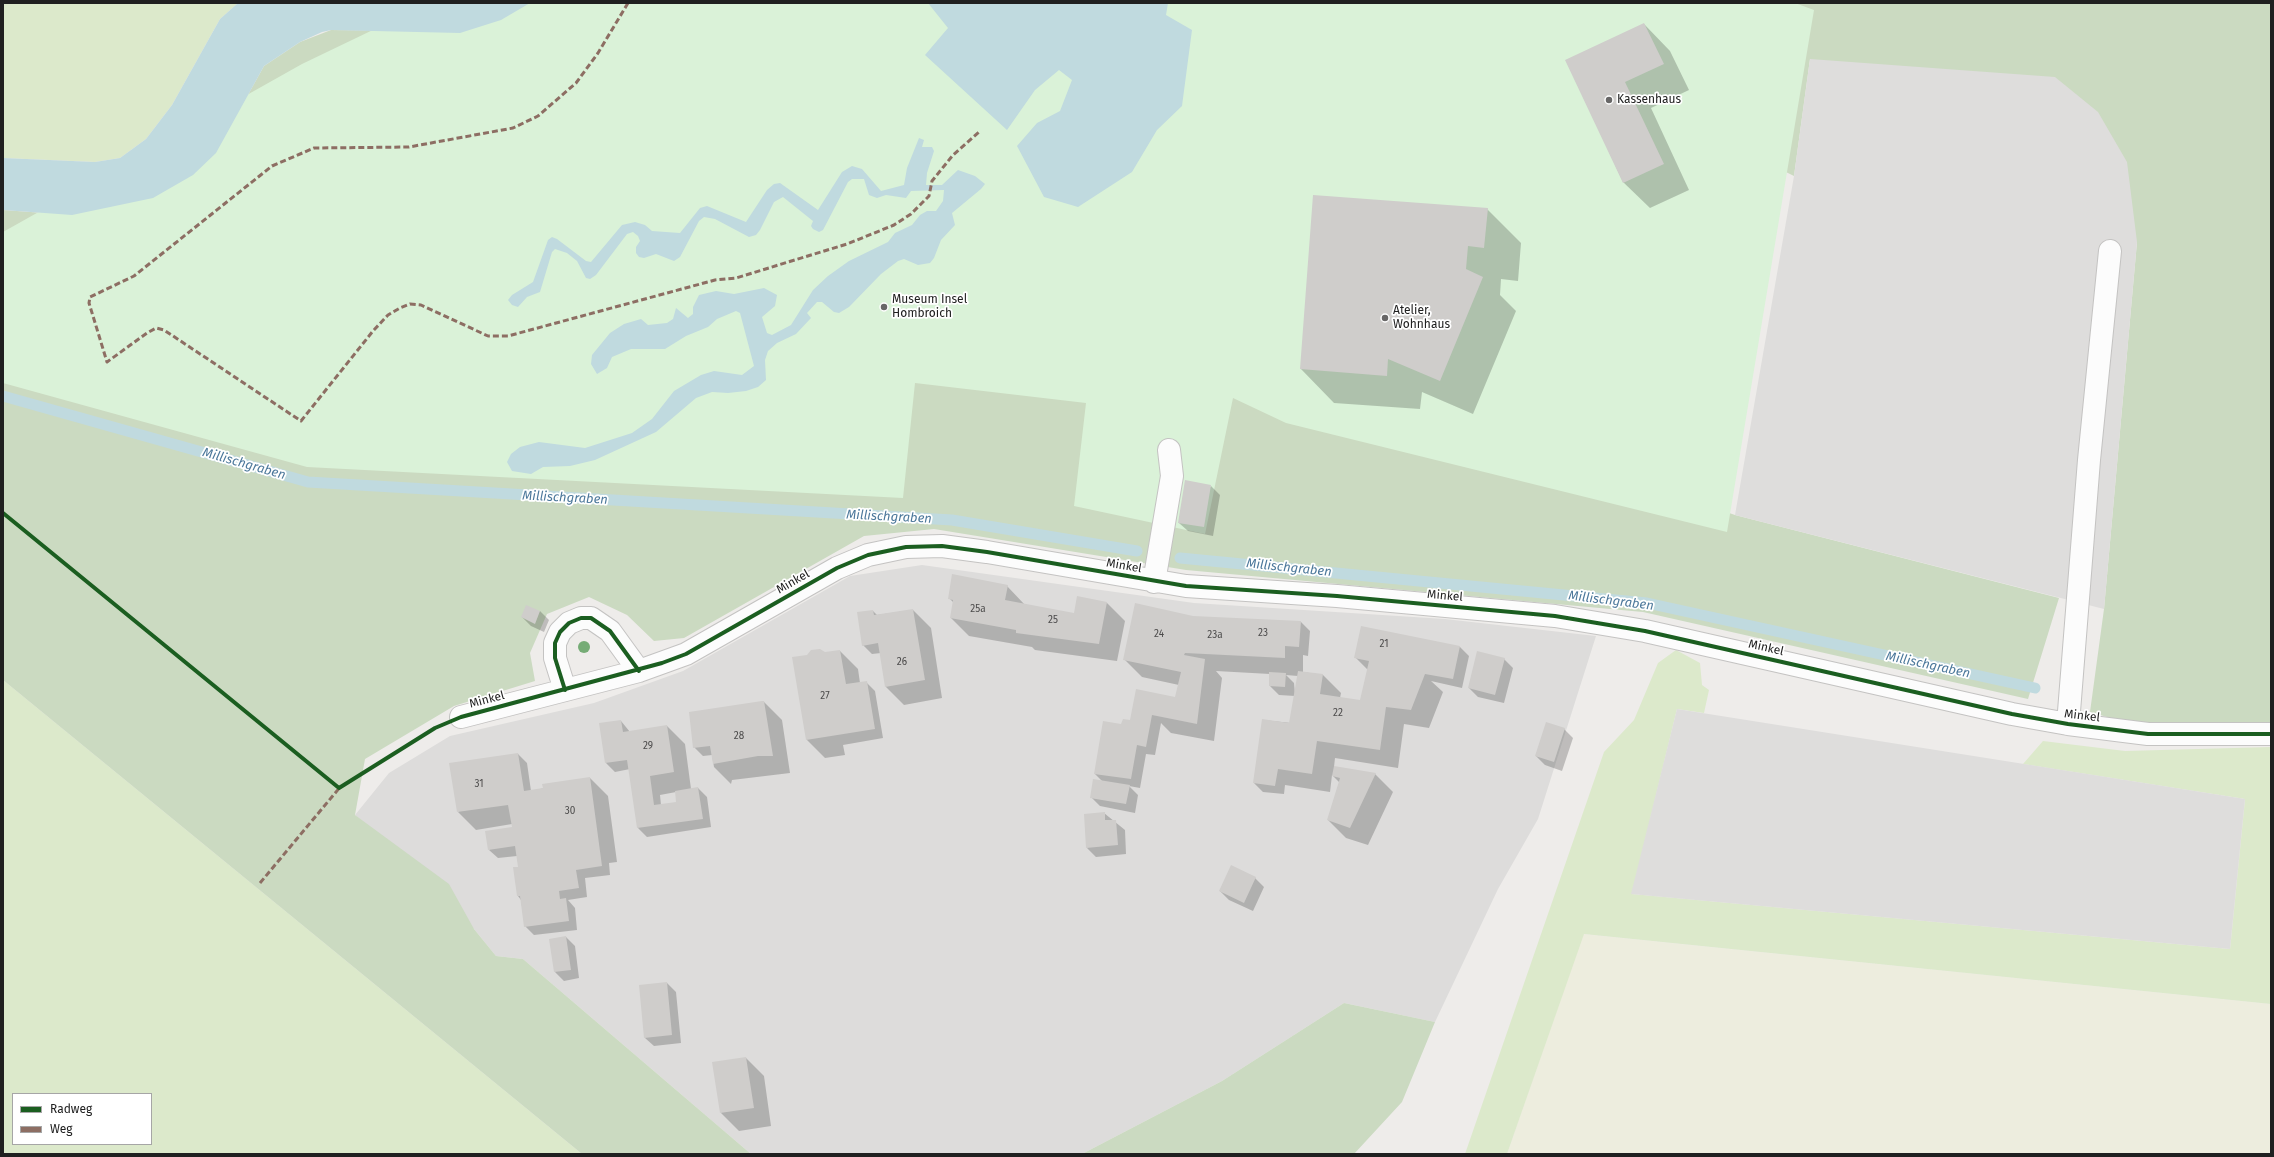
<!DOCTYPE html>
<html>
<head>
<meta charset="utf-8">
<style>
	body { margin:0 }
	#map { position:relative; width:2274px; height:1157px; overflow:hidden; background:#eeecea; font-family:"Fira Sans",sans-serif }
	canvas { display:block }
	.frame { position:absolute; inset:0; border:4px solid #202020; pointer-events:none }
	.legend { position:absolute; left:12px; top:1093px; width:140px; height:52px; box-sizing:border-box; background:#fff; border:1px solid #a6a6a6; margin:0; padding:5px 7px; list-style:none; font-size:12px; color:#202020 }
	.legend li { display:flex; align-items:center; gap:8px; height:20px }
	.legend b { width:20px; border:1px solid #a6a6a6 }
</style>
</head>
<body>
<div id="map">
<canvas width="2274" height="1157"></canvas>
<div class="frame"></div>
<ul class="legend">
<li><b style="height:5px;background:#1b5e20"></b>Radweg</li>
<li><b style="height:5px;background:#8d6e63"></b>Weg</li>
</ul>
</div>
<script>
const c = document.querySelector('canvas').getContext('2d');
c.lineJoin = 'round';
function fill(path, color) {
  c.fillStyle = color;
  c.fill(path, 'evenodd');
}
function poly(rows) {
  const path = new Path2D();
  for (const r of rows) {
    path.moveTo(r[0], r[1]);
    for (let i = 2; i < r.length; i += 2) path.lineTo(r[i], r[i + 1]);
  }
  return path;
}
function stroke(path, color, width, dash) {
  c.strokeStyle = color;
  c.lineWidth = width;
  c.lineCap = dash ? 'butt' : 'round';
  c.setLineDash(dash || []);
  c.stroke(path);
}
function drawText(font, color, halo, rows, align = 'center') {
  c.font = font + ' "Fira Sans",sans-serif';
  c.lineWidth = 3.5;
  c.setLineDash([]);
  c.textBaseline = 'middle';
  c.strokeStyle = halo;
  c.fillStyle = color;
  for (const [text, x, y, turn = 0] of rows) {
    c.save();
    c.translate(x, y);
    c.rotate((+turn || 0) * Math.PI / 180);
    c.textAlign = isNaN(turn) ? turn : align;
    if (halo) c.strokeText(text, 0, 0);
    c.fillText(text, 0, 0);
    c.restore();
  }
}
fill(poly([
	[922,565,1194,603,1445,619,1596,636,1538,819,1498,889,1435,1022,1344,1003,1222,1081,1082,1154,751,1154,523,959,496,956,474,929,355,815,389,773,450,736,594,703,683,671,850,576]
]), '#dddcdb');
fill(poly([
	[1583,934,2271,1004,2271,1154,1507,1154]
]), '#ededde');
fill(poly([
	[3,3,238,3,220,19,172,105,146,139,120,158,95,162,3,158],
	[1676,650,1700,663,1702,685,1709,690,1704,713,1677,709,1632,894,2230,949,2245,799,2023,764,2043,741,2125,751,2271,747,2271,1004,1584,934,1507,1154,1465,1154,1604,752,1634,720,1658,663],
	[3,680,582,1154,3,1154],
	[13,1094,151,1094,151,1144,13,1144]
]), '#dce9cb');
fill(poly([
	[1211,3,2271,3,2271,725,2138,726,2090,712,2104,609,2137,242,1810,59,1794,176,1695,127,1560,455,1735,515,2059,598,2028,699,1643,612,1186,570,934,529,864,536,684,638,654,641,627,615,589,597,547,614,530,653,535,681,454,706,365,759,355,815,449,884,474,929,496,956,523,959,751,1154,582,1154,3,680,3,210,72,215,225,136,264,66,300,42,331,30,420,31],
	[1344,1003,1435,1022,1402,1102,1354,1154,1082,1154,1222,1081]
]), '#cbdac1');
fill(poly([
	[429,3,1795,3,1814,10,1727,532,1286,423,1233,398,1205,534,1074,506,1086,403,915,383,903,498,307,467,3,383,3,232,302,64]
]), '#daf2d8');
fill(poly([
	[1810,59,2055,77,2098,112,2127,162,2137,242,2104,609,1735,515,1794,176],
	[1677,709,2245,799,2230,949,1631,894]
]), '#dedddc');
fill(poly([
	[238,3,530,3,501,20,460,33,331,30,322,32,300,42,264,66,216,153,193,175,153,198,72,215,3,210,3,158,95,162,120,158,146,139,172,105,220,19],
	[928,3,1168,3,1166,15,1192,30,1182,106,1157,130,1132,172,1078,207,1044,197,1017,146,1037,123,1060,111,1072,80,1059,70,1035,90,1007,130,925,55,948,28],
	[919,138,924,140,922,147,932,147,934,151,927,173,926,185,942,185,958,170,975,176,985,184,981,189,952,213,955,225,941,240,934,258,930,263,918,265,904,259,898,261,881,274,849,307,839,313,834,312,822,302,817,302,807,313,811,318,796,334,777,343,768,351,765,360,766,380,758,387,746,391,728,393,712,392,696,398,656,432,595,460,570,466,543,467,531,474,512,471,507,462,511,454,520,447,539,442,585,448,632,433,652,419,674,391,701,375,714,371,742,375,754,366,740,313,736,311,717,319,708,327,686,336,665,349,631,349,612,357,607,368,597,374,591,364,592,355,610,333,624,324,641,319,648,325,667,323,673,319,676,308,688,318,693,314,693,307,699,295,716,291,734,294,764,288,777,295,775,306,762,317,767,333,772,335,791,325,813,290,828,276,849,261,888,242,895,233,912,225,920,215,927,211,936,211,943,201,944,190,911,191,906,198,886,195,877,198,869,195,864,179,852,179,848,182,823,230,819,232,813,229,811,226,813,221,783,197,774,202,760,230,756,235,749,237,715,219,704,217,699,221,680,257,674,261,656,254,644,258,639,257,636,253,636,247,640,241,638,236,633,232,627,234,596,275,590,279,586,278,577,261,567,253,555,249,552,252,540,292,527,297,518,307,512,305,508,300,512,295,533,282,548,240,552,237,557,239,586,261,591,262,622,225,635,222,645,225,652,231,680,233,700,208,707,206,746,222,767,190,774,184,780,183,818,210,842,172,852,166,862,169,881,191,904,185,907,168]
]), '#c0dadf');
fill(poly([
	[1644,24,1670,51,1689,90,1651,108,1689,190,1650,208,1623,182,1567,60],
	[1487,209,1521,243,1518,281,1501,279,1500,295,1516,311,1473,414,1422,392,1420,409,1334,403,1301,369],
	[1211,486,1220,495,1213,536,1188,531,1179,523],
	[1007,586,1025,605,1075,614,1107,603,1125,621,1117,661,1035,650,1032,647,969,636,951,618,954,603,949,598],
	[913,610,931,628,942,698,904,705,886,687,881,653,872,654,863,645,873,611,877,615],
	[540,611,549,620,544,632,531,626,522,617],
	[1193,617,1301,622,1310,631,1308,656,1303,655,1303,672,1323,675,1341,693,1340,698,1361,702,1368,670,1355,657,1460,647,1469,656,1462,688,1431,681,1443,692,1429,728,1404,724,1398,768,1335,758,1334,767,1375,774,1393,792,1368,845,1346,838,1328,820,1340,783,1332,775,1330,792,1285,785,1284,794,1263,792,1254,783,1263,720,1291,723,1295,696,1279,695,1270,686,1270,674,1216,671,1222,678,1214,741,1171,733,1161,723,1155,755,1146,754,1140,788,1129,786,1138,795,1135,813,1100,806,1091,797,1103,782,1095,774,1122,725,1176,698,1179,685,1142,677,1124,659],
	[1286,675,1298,676,1295,695,1294,683],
	[840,651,858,669,860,683,866,682,875,691,883,738,843,745,845,755,825,758,807,740,808,656],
	[1504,659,1513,668,1504,703,1478,697,1469,688],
	[764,702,782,720,790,773,732,780,731,784,714,767,712,755,703,756,694,747],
	[621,721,630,732,667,726,685,744,691,789,698,788,707,797,711,827,647,837,638,828,630,769,615,772,606,763],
	[676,792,677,803,661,805,660,795],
	[1564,729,1573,738,1562,771,1545,765,1536,756],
	[518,754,527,763,531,791,590,778,608,796,617,862,609,863,610,875,585,878,587,897,568,900,575,908,577,930,534,935,525,926,521,900,518,896,514,868,519,868,517,856,498,858,489,850,513,827,512,824,476,830,458,812],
	[1104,813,1125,830,1126,854,1096,857,1087,848],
	[1255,878,1264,887,1253,911,1229,900,1220,891],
	[566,937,575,946,579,978,564,981,555,972],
	[667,983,676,992,681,1043,654,1046,645,1038],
	[746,1058,764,1076,771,1126,739,1131,721,1113]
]), '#0003');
stroke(poly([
	[3,396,308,482,952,520,1137,551],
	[1180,558,1647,603,2035,688]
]), '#c0dadf', 11);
fill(poly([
	[1644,23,1664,64,1625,82,1664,164,1623,183,1565,60],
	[1313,195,1488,208,1484,248,1468,246,1466,269,1483,277,1440,381,1388,359,1387,376,1300,369],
	[1185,480,1211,485,1204,527,1178,523],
	[952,574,1008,585,1005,600,1074,613,1077,596,1107,602,1099,644,1016,633,1016,630,950,618,953,600,948,599],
	[1135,603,1193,616,1301,621,1299,647,1285,646,1285,658,1185,653,1184,655,1205,659,1197,724,1152,715,1146,747,1137,745,1131,779,1094,774,1103,721,1121,724,1123,719,1130,720,1136,689,1175,697,1181,672,1123,660],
	[526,605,540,611,535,624,521,617],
	[913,609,925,680,885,687,878,643,862,646,857,612,873,610,874,615],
	[1361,626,1460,646,1453,679,1425,674,1411,710,1386,707,1380,750,1317,741,1312,774,1278,769,1275,786,1253,783,1262,719,1289,723,1298,671,1323,674,1320,694,1360,700,1369,661,1354,658],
	[820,649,825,652,840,650,846,684,867,681,875,729,806,740,792,657,807,655,811,650],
	[1477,651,1505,658,1495,695,1468,688],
	[1269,672,1286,673,1285,687,1269,686],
	[762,701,764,701,773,756,758,756,713,764,710,746,693,748,689,712],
	[621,720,623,732,667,725,674,772,650,776,654,805,676,802,675,791,698,787,703,819,637,828,627,760,605,763,599,723],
	[1546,722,1565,728,1554,762,1535,756],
	[518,753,524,791,543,788,542,784,590,777,602,866,576,870,579,888,559,891,560,899,566,898,569,921,524,927,520,896,517,896,513,867,518,867,515,846,488,850,485,831,512,827,508,805,457,812,449,763],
	[1334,766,1376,773,1350,828,1327,820,1340,778,1332,776],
	[1093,779,1130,785,1126,804,1090,798],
	[1105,812,1105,820,1116,820,1118,845,1086,848,1084,814],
	[1231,865,1256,877,1244,903,1219,891],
	[566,936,571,970,554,972,549,939],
	[667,982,672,1035,644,1038,639,985],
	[746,1057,754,1108,720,1113,712,1062]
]), '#cfcdcb');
const minor = poly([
	[1154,582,1172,476,1169,450],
	[565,690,555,658,555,643,560,632,569,623,581,618,591,618,610,631,639,671],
	[461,717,639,671,686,654,837,568,868,555,906,547,942,546,987,552,1186,586,1337,596,1555,616,1645,631,2012,714,2068,724,2148,734,2271,734],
	[2068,724,2089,460,2110,251]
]);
stroke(minor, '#c4c3c2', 24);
stroke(minor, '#fcfcfc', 22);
stroke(poly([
	[628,3,598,53,576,83,538,116,513,128,409,147,314,148,272,166,134,276,90,297,89,303,107,362,147,333,156,328,164,330,301,421,373,331,388,315,400,308,410,304,421,305,488,336,508,336,715,280,736,278,847,244,894,225,911,214,929,196,932,181,953,155,979,132],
	[260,883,341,786]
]), '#8d6e63', 3, [6, 3]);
stroke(poly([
	[3,513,339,788,435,728,461,717,662,663,686,654,837,568,868,555,906,547,942,546,987,552,1186,586,1337,596,1555,616,1645,631,2012,714,2068,724,2148,734,2271,734],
	[565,690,555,658,555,643,560,632,569,623,581,618,591,618,610,631,639,671]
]), '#1b5e20', 4);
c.fillStyle = '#76ac76';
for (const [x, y] of [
	[584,647]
]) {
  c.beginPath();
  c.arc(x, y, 6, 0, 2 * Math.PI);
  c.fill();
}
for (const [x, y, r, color] of [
	[1609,100,4,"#686767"],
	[884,307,4,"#686767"],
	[1385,318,4,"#686767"]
]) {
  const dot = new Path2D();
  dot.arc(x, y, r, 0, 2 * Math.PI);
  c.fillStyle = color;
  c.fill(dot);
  stroke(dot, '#fff', 1.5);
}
drawText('10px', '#4c4b4b', null, [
	["25a",978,609],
	["25",1053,620],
	["23",1263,633],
	["24",1159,634],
	["23a",1215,635],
	["21",1384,644],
	["26",902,662],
	["27",825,696],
	["22",1338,713],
	["28",739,736],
	["29",648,746],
	["31",479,784],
	["30",570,811]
]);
drawText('12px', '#202020', '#fff', [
	["Kassenhaus",1617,100],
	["Museum Insel",892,300],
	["Hombroich",892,314],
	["Atelier,",1393,311],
	["Wohnhaus",1393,325]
], 'left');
drawText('12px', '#202020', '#fff', [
	["Minkel",1124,566,10],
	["Minkel",793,582,-30],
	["Minkel",1445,596,5],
	["Minkel",1766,648,13],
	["Minkel",487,700,-15],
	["Minkel",2082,716,7]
]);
drawText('italic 13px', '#4c789b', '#fff', [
	["Millischgraben",244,464,16],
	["Millischgraben",565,498,3],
	["Millischgraben",889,517,3],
	["Millischgraben",1289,568,6],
	["Millischgraben",1611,601,7],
	["Millischgraben",1928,665,12]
]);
</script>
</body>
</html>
